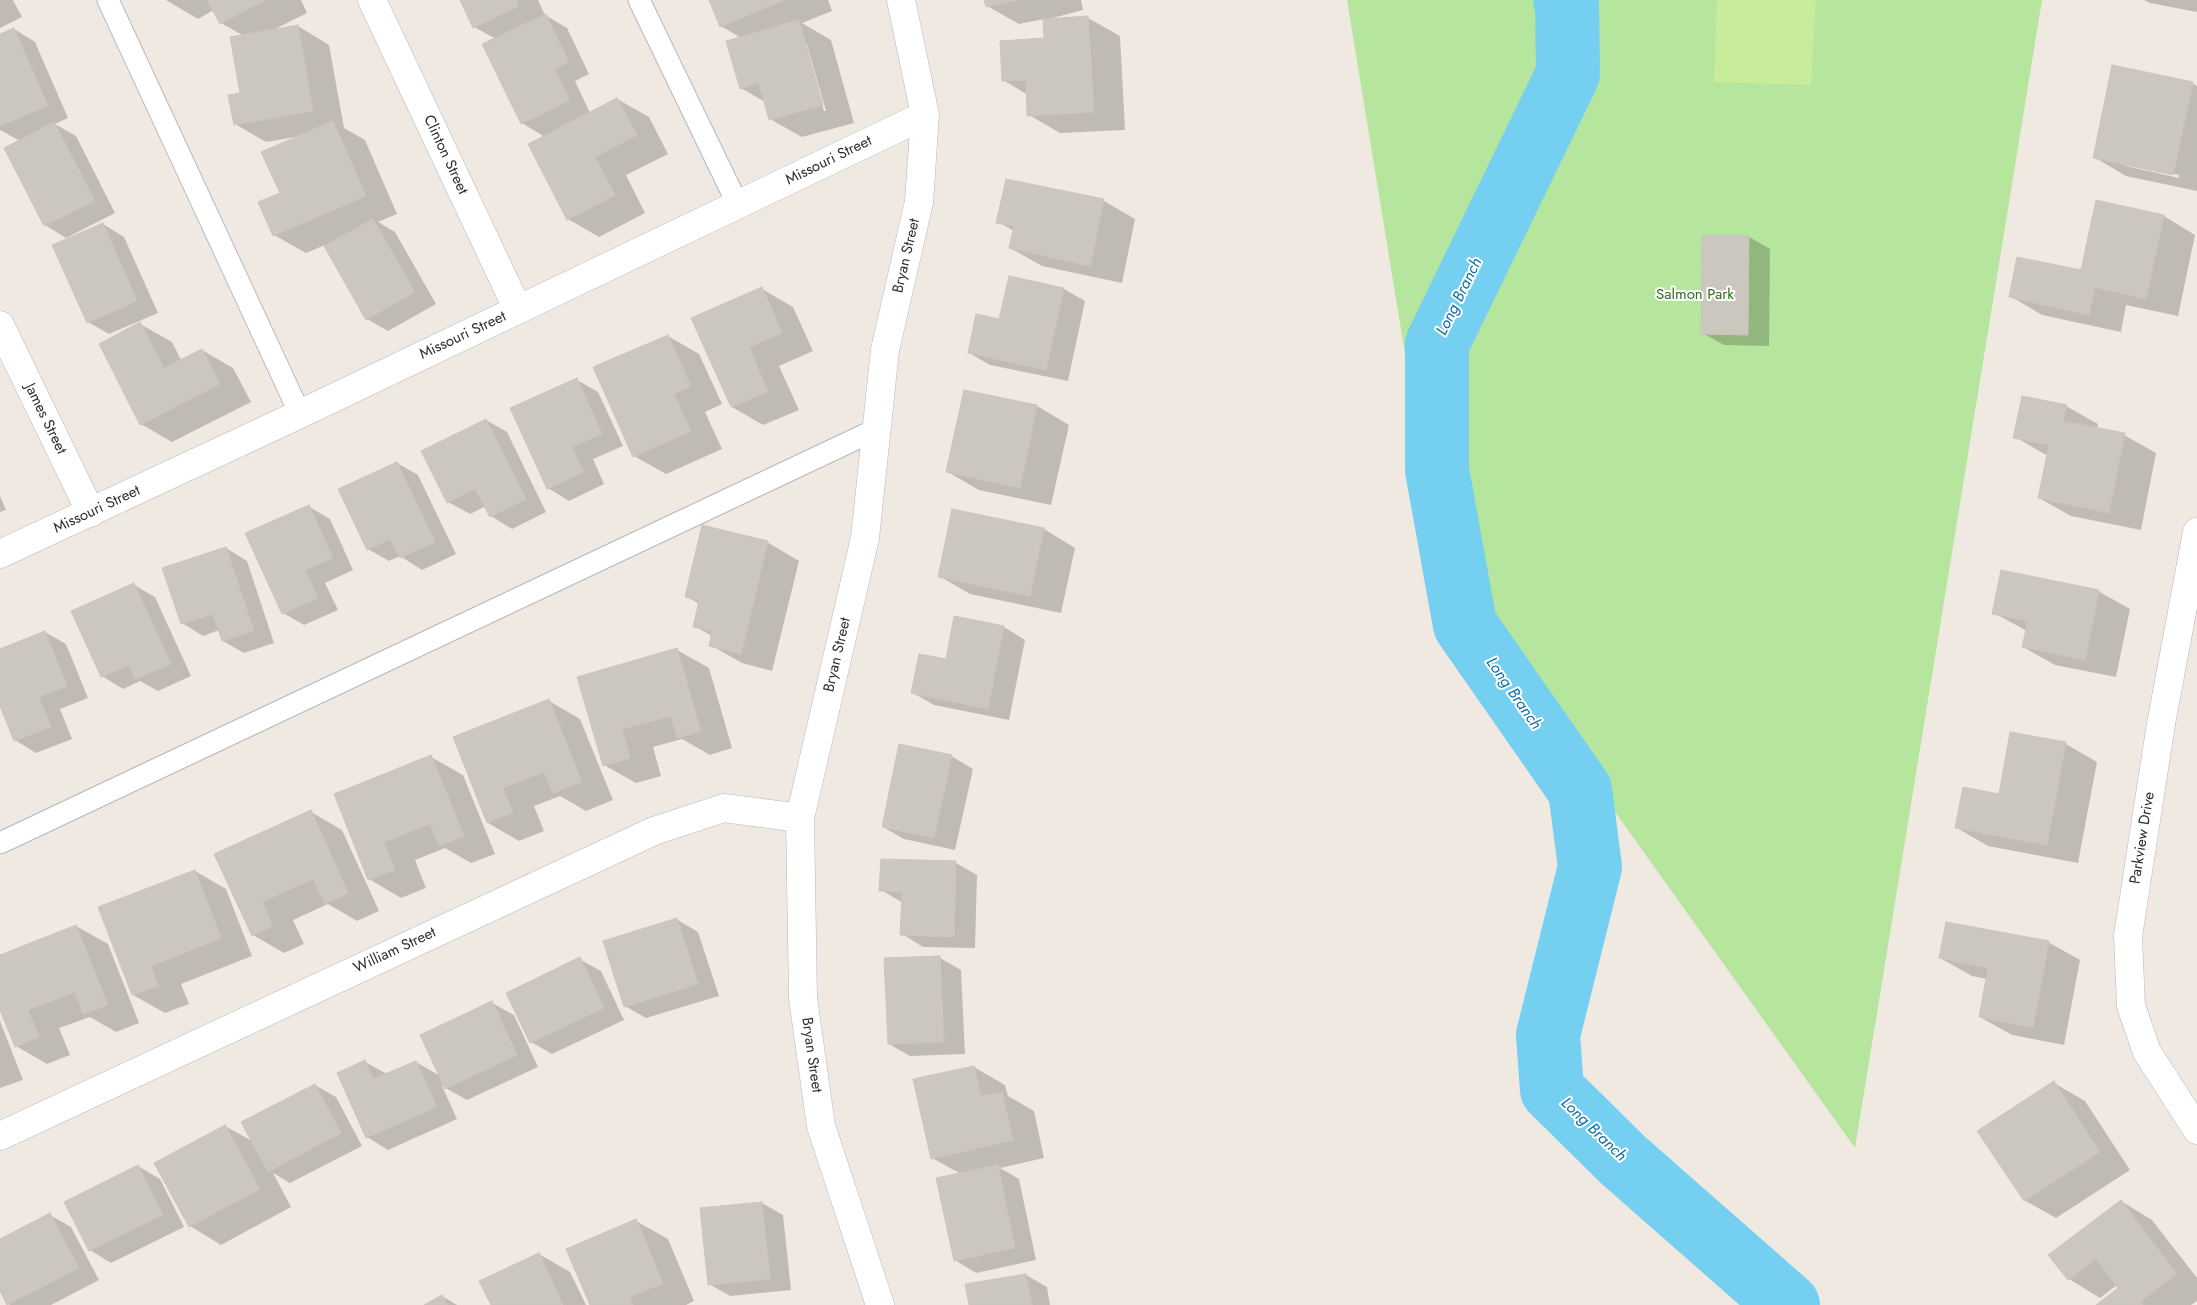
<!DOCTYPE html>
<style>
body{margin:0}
canvas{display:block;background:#efe9e1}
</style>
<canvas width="2197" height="1305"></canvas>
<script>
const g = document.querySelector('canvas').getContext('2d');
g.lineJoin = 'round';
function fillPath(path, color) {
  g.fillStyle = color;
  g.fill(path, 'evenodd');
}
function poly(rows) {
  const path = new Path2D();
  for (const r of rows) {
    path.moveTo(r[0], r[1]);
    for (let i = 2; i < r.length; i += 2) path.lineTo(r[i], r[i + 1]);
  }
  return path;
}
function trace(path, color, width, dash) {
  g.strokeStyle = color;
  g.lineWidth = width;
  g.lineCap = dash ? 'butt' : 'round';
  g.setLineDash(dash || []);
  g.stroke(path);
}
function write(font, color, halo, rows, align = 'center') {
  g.font = font + ' Jost,sans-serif';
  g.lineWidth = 4;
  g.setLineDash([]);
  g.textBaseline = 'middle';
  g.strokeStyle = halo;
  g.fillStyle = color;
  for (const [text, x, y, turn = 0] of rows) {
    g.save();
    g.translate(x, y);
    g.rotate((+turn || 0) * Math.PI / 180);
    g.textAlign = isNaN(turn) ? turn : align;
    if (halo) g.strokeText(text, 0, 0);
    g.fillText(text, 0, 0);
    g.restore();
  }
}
fillPath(poly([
 [1347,0,2042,0,1855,1148,1440,567]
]), '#b6e59e');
fillPath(poly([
 [1717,0,1816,0,1811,85,1714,82]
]), '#c9ec9a');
fillPath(poly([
 [0,0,13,0,22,17,0,28],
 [166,0,301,0,307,13,273,30,298,26,329,45,344,128,365,140,397,214,378,222,395,232,436,304,388,331,367,319,325,245,306,253,274,235,295,137,266,142,235,124,241,94,244,36,221,23,214,10,198,19],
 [461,0,538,0,545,15,567,28,589,74,575,81,590,113,617,99,649,117,668,154,626,175,645,213,599,237,568,219,545,137,522,123,496,39,474,27],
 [710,0,828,0,832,11,802,23,831,40,854,123,802,137,770,119,765,102,741,88,741,38,721,26],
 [805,45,807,45,826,111,824,111],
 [986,0,1081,0,1083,10,1045,20,1088,18,1120,36,1125,130,1060,133,1029,115,1028,95,1003,80,1045,40,1044,19,1019,24,987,6],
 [2144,0,2197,0,2197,12,2150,3],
 [14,29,35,42,68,118,55,124,76,136,115,213,66,238,45,225,20,141,0,130,0,35],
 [2192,83,2197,86,2197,191,2126,176,2094,157],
 [2126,164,2179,175,2179,178,2126,166],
 [1007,180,1104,201,1135,219,1122,283,1042,266,1010,248,1014,231,998,222],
 [2164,216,2195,235,2178,316,2126,305,2121,332,2042,315,2010,296,2082,272],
 [103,224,124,237,158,313,109,334,88,322],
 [1749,237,1770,249,1769,346,1724,345,1702,333],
 [762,289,793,307,813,351,779,366,799,410,763,425,732,407],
 [1064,289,1085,301,1068,381,990,365,969,353,1000,321],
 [140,324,172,342,181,360,202,350,233,368,251,402,172,442,141,424],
 [668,336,699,354,722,404,705,412,722,449,666,474,634,456],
 [577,380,598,392,623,446,593,459,604,484,569,501,548,488],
 [965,391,1037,406,1069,425,1051,505,979,490,948,472],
 [2066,406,2098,424,2097,429,2124,435,2156,453,2141,530,2071,516,2039,498,2048,456,2015,437],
 [486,420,507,432,546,512,512,529,491,516,486,506,470,514,448,502],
 [397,463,418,475,456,554,422,570,400,556,389,561,368,549],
 [0,496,6,510,0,512],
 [308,506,330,519,353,570,325,583,338,610,304,625,283,613],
 [1044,529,1075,548,1061,613,970,594,939,576],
 [767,542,799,561,772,671,742,663,710,645,712,636,694,626,699,604,686,596],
 [226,548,247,561,274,643,244,653,223,641,219,630,203,636,182,623],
 [134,585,155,597,191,676,158,691,140,681,123,689,102,676],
 [2098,591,2130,609,2116,677,2055,665,2023,647,2027,631,1994,613],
 [955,618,1004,627,1025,640,1009,720,934,705,913,693,947,661],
 [45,632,66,644,88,698,60,709,72,739,36,753,15,740,0,703,0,650],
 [677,650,709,668,732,748,710,755,682,739,653,747,661,776,636,783,604,765,579,678],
 [549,701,580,719,613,800,586,811,560,796,534,806,544,831,519,841,488,823,454,738],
 [2011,734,2066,744,2097,762,2078,863,1988,846,1957,828,2000,795],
 [951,756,973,769,955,850,904,839,883,827],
 [431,757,463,775,495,854,471,863,445,848,415,860,426,888,401,898,369,879,335,795],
 [311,812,342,830,379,911,357,921,328,904,293,920,304,944,284,953,253,935,216,854],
 [882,860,956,863,977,875,975,948,923,947,902,934,903,903,881,890],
 [195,871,226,889,252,956,181,984,189,1004,165,1013,133,995],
 [676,919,698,932,719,996,646,1018,625,1006],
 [76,926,108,944,139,1023,116,1032,90,1017,59,1028,70,1055,47,1064,16,1046,0,1007,0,956],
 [2048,942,2080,960,2064,1045,2012,1035,1980,1017,1987,979,1972,976,1940,958],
 [940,958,961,970,965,1054,910,1056,889,1044],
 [579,959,601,971,624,1020,552,1054,531,1042],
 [492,1003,514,1015,538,1067,467,1100,442,1086,457,1119,388,1150,367,1137,365,1062,387,1074,416,1062,440,1076],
 [0,1021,23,1080,0,1088],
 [974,1067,1005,1085,1008,1096,1034,1111,1044,1158,1000,1168,1019,1179,1036,1260,976,1273,955,1260,961,1174,932,1158],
 [2054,1083,2085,1101,2130,1170,2056,1218,2024,1200],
 [315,1085,336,1097,362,1146,290,1183,273,1173,291,1207,221,1245,190,1226,225,1126,254,1142],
 [138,1166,160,1179,184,1227,111,1263,90,1250],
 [2121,1201,2152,1220,2197,1278,2197,1301,2191,1305,2098,1305,2120,1288,2117,1285,2100,1298,2069,1279],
 [762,1203,783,1215,791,1290,730,1296,709,1284],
 [50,1215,71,1227,99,1280,51,1305,10,1305,0,1289,0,1240],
 [636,1221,668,1239,694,1301,686,1305,591,1305],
 [539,1254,570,1272,586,1305,492,1305],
 [1026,1275,1047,1287,1050,1305,970,1305],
 [442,1296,457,1305,427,1305]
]), '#0003');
trace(poly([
 [1565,0,1567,6,1568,74,1437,344,1437,470,1465,625,1580,790,1590,867,1548,1035,1552,1090,1623,1160,1788,1305]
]), '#75cff0', 64);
const building = poly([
 [207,0,265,0,220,24,207,0],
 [460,0,516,0,519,6,473,28,460,0],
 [709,0,784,0,720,27,709,0],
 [984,0,1017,0,986,7,984,0],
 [546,14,569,62,554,69,570,100,521,124,482,44,546,14],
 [1088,16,1094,112,1027,116,1026,80,1002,81,1000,41,1044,38,1043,19,1088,16],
 [799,20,823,105,769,120,759,83,740,89,726,41,799,20],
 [298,25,313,111,234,125,228,95,240,93,230,37,298,25],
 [14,28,48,106,0,126,0,34,14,28],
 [2112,65,2193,82,2173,175,2093,158,2112,65],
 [617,98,637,135,595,157,615,195,567,220,528,144,617,98],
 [333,121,366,196,273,236,258,202,280,193,261,152,333,121],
 [54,122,95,201,44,226,4,148,54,122],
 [1006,179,1104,199,1090,266,1009,248,1014,226,996,223,1006,179],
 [2096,200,2164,215,2146,299,2095,287,2089,315,2009,297,2017,257,2081,270,2096,200],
 [373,219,415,292,366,320,324,246,373,219],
 [103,223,137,301,87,323,52,245,103,223],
 [1702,235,1749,236,1748,335,1701,334,1702,235],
 [1009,276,1064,288,1046,370,968,353,976,314,999,319,1009,276],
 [762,287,782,333,749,347,768,392,731,407,691,318,762,287],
 [140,322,164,368,202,349,220,384,140,425,99,344,140,322],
 [668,335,691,386,674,394,691,431,633,457,593,367,668,335],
 [577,378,602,434,572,447,584,472,547,489,510,408,577,378],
 [964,390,1037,405,1020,488,946,472,964,390],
 [2022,396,2067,405,2063,421,2125,433,2109,513,2038,498,2049,445,2013,438,2022,396],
 [486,419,526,499,490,517,475,489,447,503,421,451,486,419],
 [397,462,435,542,400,558,390,539,367,550,338,489,397,462],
 [309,505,333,558,305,570,318,598,282,614,245,533,309,505],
 [952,509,1044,528,1030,596,938,577,952,509],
 [702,525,768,541,741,654,709,646,712,631,693,627,699,601,685,597,702,525],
 [226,547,254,631,222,641,213,614,181,624,162,568,226,547],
 [2001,570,2099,590,2085,660,2022,647,2028,621,1992,614,2001,570],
 [134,583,171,664,135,679,129,665,101,677,71,611,134,583],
 [954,616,1004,626,988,709,911,693,919,654,946,659,954,616],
 [45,631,67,686,39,697,51,727,14,741,0,706,0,649,45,631],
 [677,648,701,731,677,738,671,716,622,729,630,758,603,766,577,677,677,648],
 [549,699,582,782,553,793,544,772,503,788,513,813,487,823,453,737,549,699],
 [2010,732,2066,742,2047,845,1955,828,1963,787,1999,794,2010,732],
 [899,744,952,755,934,838,882,827,899,744],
 [431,755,464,836,439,846,430,824,384,842,395,870,368,880,334,794,431,755],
 [311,810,348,893,325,904,313,879,262,902,273,926,252,936,214,854,311,810],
 [881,859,956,861,954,937,900,935,902,892,879,891,881,859],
 [195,870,221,938,151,966,158,986,132,995,98,907,195,870],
 [677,918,698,984,624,1007,603,941,677,918],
 [1946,922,2049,941,2033,1028,1979,1017,1988,968,1939,958,1946,922],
 [76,925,108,1005,83,1014,75,992,28,1010,39,1037,15,1047,0,1010,0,955,76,925],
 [940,956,944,1042,888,1044,884,958,940,956],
 [580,957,604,1008,530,1043,506,993,580,957],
 [492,1001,517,1055,445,1089,420,1035,492,1001],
 [365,1060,373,1079,416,1061,437,1107,366,1138,337,1073,365,1060],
 [974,1066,981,1096,1002,1092,1013,1140,931,1159,913,1079,974,1066],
 [2054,1081,2100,1152,2024,1201,1977,1131,2054,1081],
 [315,1084,341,1133,268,1172,241,1122,315,1084],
 [225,1125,260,1189,189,1227,154,1163,225,1125],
 [138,1165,163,1215,89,1251,64,1202,138,1165],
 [998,1165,1015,1248,954,1261,936,1178,998,1165],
 [2121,1200,2177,1274,2141,1301,2143,1305,2096,1305,2118,1288,2096,1259,2068,1280,2048,1255,2121,1200],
 [762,1202,770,1279,708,1285,700,1208,762,1202],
 [50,1213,79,1268,7,1305,0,1291,0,1239,50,1213],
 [636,1219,663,1283,630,1297,633,1305,590,1305,566,1249,636,1219],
 [539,1253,563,1305,491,1305,479,1281,539,1253],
 [1026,1274,1032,1305,969,1305,965,1284,1026,1274],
 [442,1295,448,1305,424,1305,442,1295]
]);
fillPath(building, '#cbc7bf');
trace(building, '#cbc5ba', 1);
const lane = poly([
 [108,0,300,414],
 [639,0,738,205],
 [0,843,877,429]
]);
const street = poly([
 [372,0,518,310],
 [0,325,91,513],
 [2197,532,2161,724,2128,936,2131,1006,2147,1052,2197,1130],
 [0,554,300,414,925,115],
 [0,1136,654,831,724,808,800,818],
 [880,1305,821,1126,803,998,800,818,865,538,885,350,919,202,925,115,901,0]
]);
trace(lane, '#b4b7c1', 23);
trace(street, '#b4b7c1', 29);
trace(lane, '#fff', 21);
trace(street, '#fff', 28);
write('15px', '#2e2e2e', '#fff', [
 ["Clinton Street",445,155,65],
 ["Missouri Street",829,161,-26],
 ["Bryan Street",907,256,-77],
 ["Missouri Street",463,336,-25],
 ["James Street",45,419,64],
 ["Missouri Street",97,510,-25],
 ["Bryan Street",838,655,-77],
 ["Parkview Drive",2143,838,-81],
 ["William Street",395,951,-25],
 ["Bryan Street",811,1055,82]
]);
write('15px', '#2c6e1b', '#fff', [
 ["Salmon Park",1695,295]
]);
write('italic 16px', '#0d6fa3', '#fff', [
 ["Long Branch",1460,297,-64],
 ["Long Branch",1513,694,55],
 ["Long Branch",1593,1130,44]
]);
</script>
